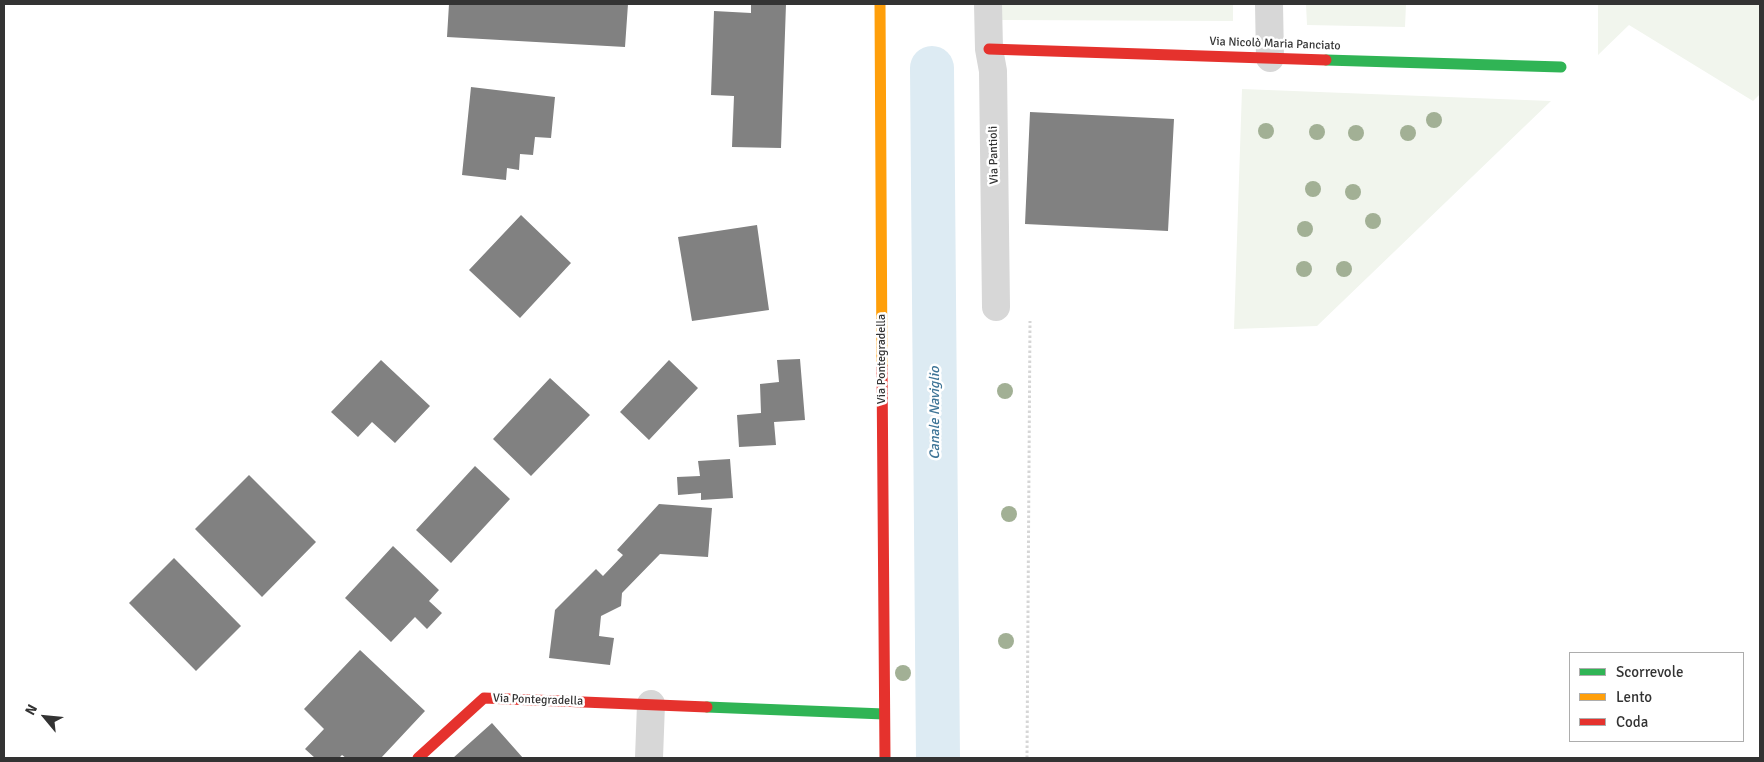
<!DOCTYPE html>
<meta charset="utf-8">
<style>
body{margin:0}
#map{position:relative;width:1764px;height:762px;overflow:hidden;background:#fff;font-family:Signika,sans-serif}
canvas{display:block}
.frame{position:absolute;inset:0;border:5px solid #333;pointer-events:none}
.legend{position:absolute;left:1569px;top:652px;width:175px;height:90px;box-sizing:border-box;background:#fff;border:1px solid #adadad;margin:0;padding:6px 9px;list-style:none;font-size:15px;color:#333}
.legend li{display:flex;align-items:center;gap:10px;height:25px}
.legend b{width:25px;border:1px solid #adadad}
.north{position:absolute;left:20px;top:692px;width:50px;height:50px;-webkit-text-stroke:4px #fff;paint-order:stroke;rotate:298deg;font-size:14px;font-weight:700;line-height:20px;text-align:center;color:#333}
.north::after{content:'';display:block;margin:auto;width:18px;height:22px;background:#333;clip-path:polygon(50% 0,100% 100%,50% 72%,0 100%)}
</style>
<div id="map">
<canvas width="1764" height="762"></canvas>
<div class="frame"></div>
<ul class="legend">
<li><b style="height:6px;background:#30b455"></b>Scorrevole</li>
<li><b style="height:6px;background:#ff9f0a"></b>Lento</li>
<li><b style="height:6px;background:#e5322d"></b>Coda</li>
</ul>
<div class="north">N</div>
</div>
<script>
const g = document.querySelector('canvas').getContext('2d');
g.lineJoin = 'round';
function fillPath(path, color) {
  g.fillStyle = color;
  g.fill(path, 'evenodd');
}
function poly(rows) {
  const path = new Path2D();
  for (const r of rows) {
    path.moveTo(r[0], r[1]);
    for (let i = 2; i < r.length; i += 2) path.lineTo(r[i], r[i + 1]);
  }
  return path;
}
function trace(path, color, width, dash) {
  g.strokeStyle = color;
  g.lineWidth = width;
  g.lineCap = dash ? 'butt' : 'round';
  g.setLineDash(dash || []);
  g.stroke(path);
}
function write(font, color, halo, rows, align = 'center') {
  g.font = font + ' Signika,sans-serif';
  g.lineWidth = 5;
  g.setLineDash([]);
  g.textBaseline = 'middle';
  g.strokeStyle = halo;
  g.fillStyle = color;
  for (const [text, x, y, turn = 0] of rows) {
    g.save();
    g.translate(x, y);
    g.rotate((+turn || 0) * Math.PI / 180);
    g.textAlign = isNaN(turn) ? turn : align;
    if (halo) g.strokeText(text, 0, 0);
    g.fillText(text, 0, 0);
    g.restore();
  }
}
fillPath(poly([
 [1002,4,1233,4,1233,21,1002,20],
 [1306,4,1406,4,1405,27,1307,25],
 [1598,4,1760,4,1760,94,1753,101,1629,25,1598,55],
 [1242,89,1551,101,1317,326,1234,329]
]), '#f1f5ed');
trace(poly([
 [932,68,938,758]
]), '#ddebf3', 44);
fillPath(poly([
 [449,4,628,4,625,47,447,37],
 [751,4,786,4,781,148,732,147,734,96,711,95,714,11,751,13],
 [471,87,555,97,551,138,535,137,533,155,520,154,519,170,507,168,506,180,462,175],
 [1030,112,1174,119,1168,231,1025,224],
 [521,215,571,263,520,318,469,270],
 [757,225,769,310,692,321,678,237],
 [800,359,805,420,774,422,776,445,739,447,737,415,761,413,760,384,779,382,777,360],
 [381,360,430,406,395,443,372,422,358,437,331,412],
 [669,360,698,388,649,440,620,412],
 [550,378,590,415,531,476,493,439],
 [730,459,733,498,701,500,701,493,678,495,677,477,700,476,698,461],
 [475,466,510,499,451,563,416,530],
 [249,475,316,542,262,597,195,529],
 [659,504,712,508,708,557,660,554,622,593,621,606,601,616,599,636,614,638,610,665,549,658,555,610,596,569,603,576,623,555,617,550],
 [393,546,439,590,429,601,442,613,427,629,415,617,391,642,345,598],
 [174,558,241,626,196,671,129,603],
 [360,650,425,711,381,758,346,758,342,755,339,758,315,758,305,749,324,729,304,709],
 [492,723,523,758,453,758]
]), '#818181');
trace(poly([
 [1027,758,1030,321]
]), '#d6d6d6', 3, [2.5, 2.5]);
trace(poly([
 [988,4,989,49,993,71,996,307],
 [1269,4,1270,58],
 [649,758,651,704]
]), '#d7d7d7', 28);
trace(poly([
 [1326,60,1561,67],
 [707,707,884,714]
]), '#30b455', 11);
trace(poly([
 [880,4,882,366]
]), '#ff9f0a', 11);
trace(poly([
 [989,49,1326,60],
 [882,366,885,758],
 [418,758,484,698,707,707]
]), '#e5322d', 11);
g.fillStyle = '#a2b095';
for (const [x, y] of [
 [1434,120],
 [1266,131],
 [1317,132],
 [1356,133],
 [1408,133],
 [1313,189],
 [1353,192],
 [1373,221],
 [1305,229],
 [1304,269],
 [1344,269],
 [1005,391],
 [1009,514],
 [1006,641],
 [903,673]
]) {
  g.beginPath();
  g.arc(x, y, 8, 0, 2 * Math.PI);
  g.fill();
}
write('12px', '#333', '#fff', [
 ["Via Nicolò Maria Panciato",1275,44,2],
 ["Via Pantioli",994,155,-91],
 ["Via Pontegradella",882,359,-90],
 ["Via Pontegradella",538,700,2]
]);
write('italic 14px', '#3f7597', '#fff', [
 ["Canale Naviglio",935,413,-90]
]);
</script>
